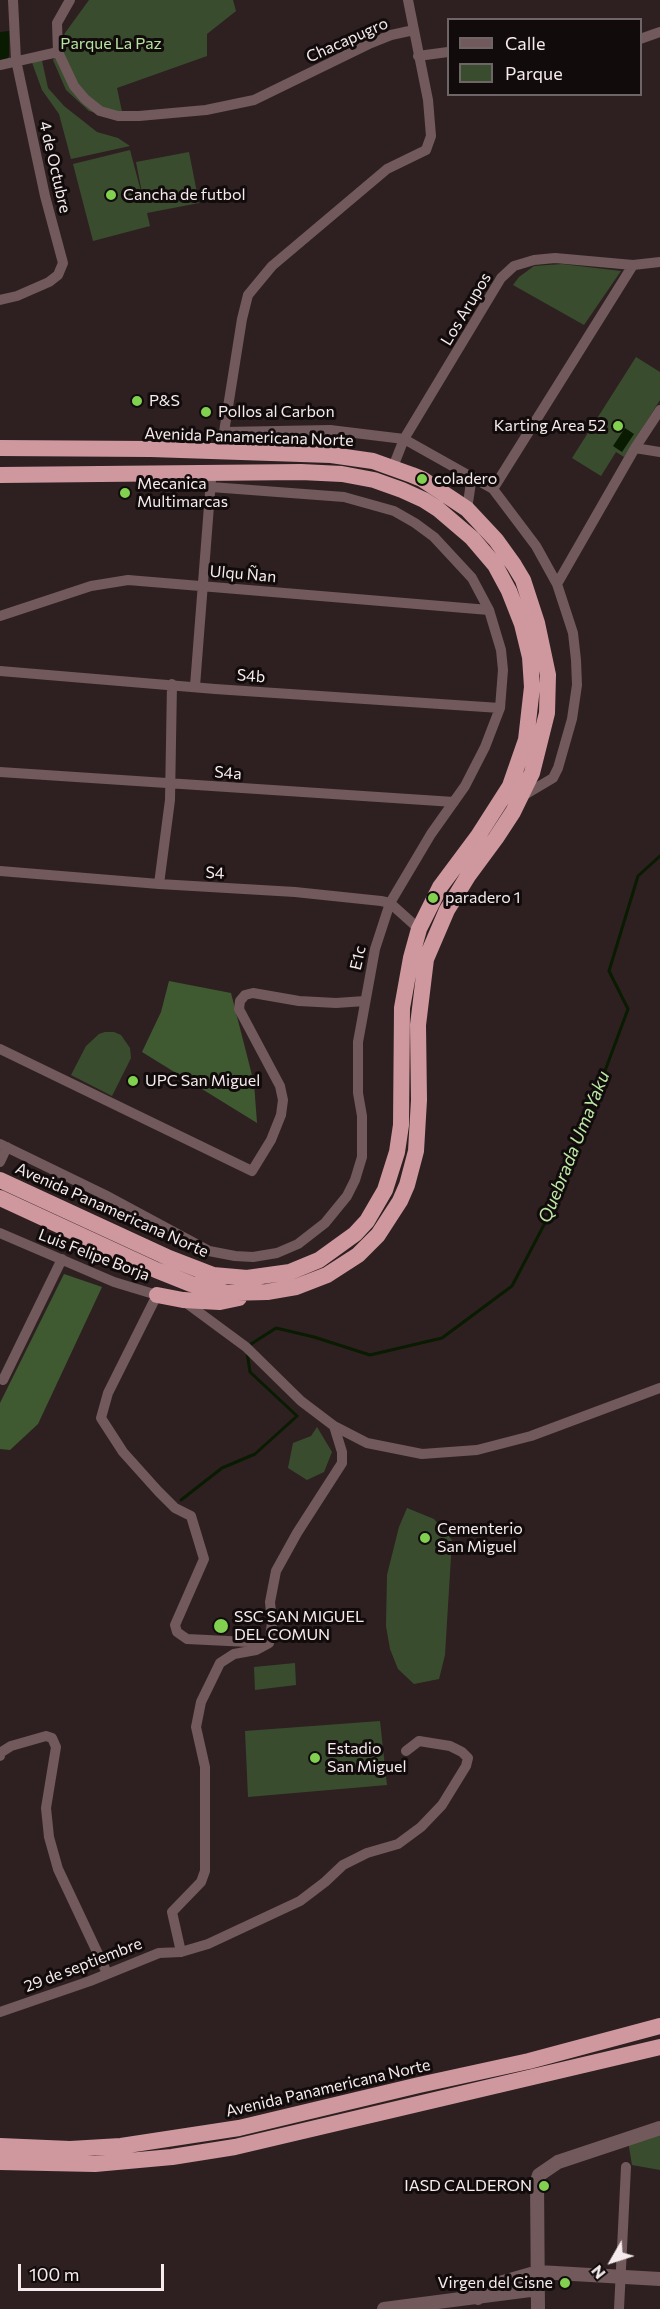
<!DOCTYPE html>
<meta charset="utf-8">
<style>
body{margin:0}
#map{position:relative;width:660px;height:2309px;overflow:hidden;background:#2e2021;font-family:Commissioner,sans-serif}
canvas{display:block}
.legend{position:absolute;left:447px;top:18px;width:195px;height:78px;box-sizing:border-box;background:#120b0c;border:2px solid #6d6566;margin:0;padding:8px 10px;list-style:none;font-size:18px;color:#f6eced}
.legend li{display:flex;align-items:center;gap:12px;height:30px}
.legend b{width:30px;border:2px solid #6d6566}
.north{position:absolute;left:582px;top:2231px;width:60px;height:60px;-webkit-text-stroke:4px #120b0c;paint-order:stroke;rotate:231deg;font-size:16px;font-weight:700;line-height:24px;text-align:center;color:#f6eced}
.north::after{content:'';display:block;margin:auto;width:21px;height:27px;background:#f6eced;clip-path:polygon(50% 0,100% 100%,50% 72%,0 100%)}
.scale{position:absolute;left:18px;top:2264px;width:146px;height:27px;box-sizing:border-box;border:3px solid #f6eced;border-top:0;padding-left:8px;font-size:18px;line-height:21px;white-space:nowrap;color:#f6eced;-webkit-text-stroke:4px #120b0c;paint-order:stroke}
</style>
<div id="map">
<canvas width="660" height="2309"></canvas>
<ul class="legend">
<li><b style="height:8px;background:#71595c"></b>Calle</li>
<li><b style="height:16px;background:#394d2e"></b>Parque</li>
</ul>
<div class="north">N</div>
<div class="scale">100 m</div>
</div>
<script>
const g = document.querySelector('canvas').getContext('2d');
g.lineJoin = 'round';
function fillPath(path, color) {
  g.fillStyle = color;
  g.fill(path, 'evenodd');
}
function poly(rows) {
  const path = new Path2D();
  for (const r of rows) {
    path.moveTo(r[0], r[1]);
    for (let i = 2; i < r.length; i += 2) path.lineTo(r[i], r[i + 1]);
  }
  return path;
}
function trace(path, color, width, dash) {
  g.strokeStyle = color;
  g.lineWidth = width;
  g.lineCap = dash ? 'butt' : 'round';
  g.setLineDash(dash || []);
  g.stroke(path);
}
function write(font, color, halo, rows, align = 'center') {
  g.font = font + ' Commissioner,sans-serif';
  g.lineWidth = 6;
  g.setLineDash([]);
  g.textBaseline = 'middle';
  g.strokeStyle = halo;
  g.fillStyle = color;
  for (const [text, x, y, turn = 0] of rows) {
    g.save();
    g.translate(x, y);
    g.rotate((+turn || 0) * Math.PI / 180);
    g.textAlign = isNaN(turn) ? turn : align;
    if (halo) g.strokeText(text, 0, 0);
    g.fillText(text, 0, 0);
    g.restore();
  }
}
fillPath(poly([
 [89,0,233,0,236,11,207,34,207,56,117,88,124,121,89,111,66,90,53,60,65,33],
 [41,56,48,88,64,106,97,132,118,138,130,146,71,159,59,114,42,90,30,57],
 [130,150,144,203,136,162,189,152,199,203,147,213,150,226,93,241,73,164],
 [562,264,621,271,584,325,513,285,519,277,534,266],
 [636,357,660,372,660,400,624,457,616,452,601,476,572,458],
 [105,1032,114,1032,121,1035,130,1048,131,1058,112,1096,71,1075,86,1046,99,1034],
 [317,1427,332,1452,324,1472,307,1480,288,1468,293,1443,311,1436],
 [407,1508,434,1519,452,1540,445,1655,439,1679,414,1684,398,1669,390,1649,386,1626,387,1575,399,1527],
 [295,1663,296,1685,255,1690,254,1667],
 [380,1721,387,1785,248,1797,245,1731],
 [660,2130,660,2170,632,2165,628,2141]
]), '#394d2e');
fillPath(poly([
 [169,981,231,993,254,1083,257,1123,142,1052,161,1012],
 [64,1274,102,1287,38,1424,10,1450,0,1449,0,1403]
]), '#3f5a31');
fillPath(poly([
 [9,31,9,56,5,62,0,63,0,32],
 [625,428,634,434,622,452,613,446]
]), '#091b00');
trace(poly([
 [248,1346,276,1328,314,1337,370,1355,442,1338,512,1286,557,1200,628,1009,609,971,638,876,660,856],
 [181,1500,222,1468,255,1454,297,1416,250,1372,247,1352]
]), '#091b00', 3);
trace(poly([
 [640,39,660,32],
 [58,52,57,23,70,0],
 [418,56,448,52],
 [0,65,58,52,74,86,85,99,100,111,118,116,139,116,206,110,254,100,371,43,391,35,414,30],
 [0,300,17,296,49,282,58,275,63,263,45,196,16,60,13,0],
 [224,432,330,430,404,439,493,489,536,546,557,584,573,633,576,660,577,685,572,719,558,768,553,778,521,797],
 [635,448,660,452],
 [223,452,224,432,242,319,248,295,272,266,387,169,426,150,431,136,428,100,408,0],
 [393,467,404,439,501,278,514,266,534,260,555,258,633,265,660,262],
 [493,489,633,265],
 [467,509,472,476],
 [557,584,635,448,660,410],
 [0,616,91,586,128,580,489,610],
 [0,671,215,689,500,708],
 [195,686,211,480],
 [0,772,454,802],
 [0,871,159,884,295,892,381,901,390,903,419,929],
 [159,884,170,800,172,684],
 [0,1049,252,1171,271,1140,281,1115,283,1100,280,1086,239,1009,240,1001,245,995,253,993,299,1001,336,1003,365,1001],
 [0,1144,105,1195,209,1251,235,1256,253,1257,277,1253,298,1244,325,1223,347,1196,355,1180,362,1157,362,1116,358,1093,358,1042,375,949,390,903,431,834,465,786,485,747,500,708,503,670,501,650,489,610,472,578,434,537,415,523,394,511,344,497,211,487],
 [0,1162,7,1147],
 [0,1233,114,1282,157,1295,108,1393,101,1418,123,1452,158,1491,175,1508,191,1516,204,1559,175,1625,177,1632,187,1639,269,1643],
 [185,1302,246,1347,301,1401,334,1426,367,1443,422,1454,477,1450,531,1436,660,1388],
 [3,1380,62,1259],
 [0,1756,0,1753,11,1746,46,1736,52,1738,56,1747,46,1808,49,1837,58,1869,107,1973],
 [181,1952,172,1912,201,1882,205,1871,205,1767,196,1727,201,1702,220,1663,234,1654,256,1650,269,1643,272,1623,270,1602,276,1571,297,1533,342,1463,342,1452,334,1426],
 [0,2012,90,1981,159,1953,181,1952,208,1944,300,1901,325,1882,343,1865,367,1853,398,1844,421,1827,442,1805,466,1766,468,1758,462,1752,450,1746,419,1741,406,1751],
 [619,2309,626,2167]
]), '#71595c', 10);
trace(poly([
 [478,2298,496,2284,538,2272,660,2279],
 [384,2309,538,2289],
 [538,2309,537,2181,539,2175,558,2162,660,2128]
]), '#71595c', 14);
trace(poly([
 [0,448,151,449,331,455,373,461,412,475,422,479,467,509,496,540,514,565,523,580,537,623,548,675,547,713,532,773,513,812,496,838,468,876,447,910,426,959,418,1025,419,1100,416,1151,407,1185,400,1201,378,1235,358,1255,327,1275,296,1287,267,1292,227,1293,191,1284,156,1270,0,1198],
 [0,475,301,472,342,474,374,480,402,490,424,500,438,509,472,538,495,565,509,591,522,624,530,657,532,687,526,740,510,786,478,836,440,887,419,929,411,958,402,1008,401,1125,397,1152,385,1190,367,1221,355,1234,319,1260,290,1272,247,1278,213,1275,169,1258,0,1180],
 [157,1295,183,1300,220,1302,239,1298],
 [0,2146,70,2149,121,2146,239,2128,419,2085,529,2061,660,2026],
 [0,2162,95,2164,172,2157,235,2147,660,2047]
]), '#ce989e', 16);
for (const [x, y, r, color] of [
 [111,195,6,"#81d050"],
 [137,401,6,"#81d050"],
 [206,412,6,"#81d050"],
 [618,426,6,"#81d050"],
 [422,479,6,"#81d050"],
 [125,493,6,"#81d050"],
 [433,898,6,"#81d050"],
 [133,1081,6,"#81d050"],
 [425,1538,6,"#81d050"],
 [221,1626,8,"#81d050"],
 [315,1758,6,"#81d050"],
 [544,2186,6,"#81d050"],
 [565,2283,6,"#81d050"]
]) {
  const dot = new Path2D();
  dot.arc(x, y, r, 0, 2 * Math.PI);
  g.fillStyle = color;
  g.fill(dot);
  trace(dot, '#120b0c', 2);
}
write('16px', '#f6eced', '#120b0c', [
 ["Chacapugro",347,40,-24],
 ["4 de Octubre",55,167,77],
 ["Los Arupos",466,309,-59],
 ["Avenida Panamericana Norte",249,437,2],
 ["Ulqu Ñan",243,574,5],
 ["S4b",251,676,4],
 ["S4a",228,773,4],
 ["S4",215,873,3],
 ["E1c",358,958,-77],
 ["Avenida Panamericana Norte",112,1210,24],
 ["Luis Felipe Borja",94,1255,21],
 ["29 de septiembre",83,1965,-21],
 ["Avenida Panamericana Norte",328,2088,-13]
]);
write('16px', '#b6e39f', '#120b0c', [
 ["Parque La Paz",111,44]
]);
write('16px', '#f6eced', '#120b0c', [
 ["Cancha de futbol",123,195],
 ["P&S",149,401],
 ["Pollos al Carbon",218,412],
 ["Karting Area 52",606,426,"right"],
 ["coladero",434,479],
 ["Mecanica",137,484],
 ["Multimarcas",137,502],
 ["paradero 1",445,898],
 ["UPC San Miguel",145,1081],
 ["Cementerio",437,1529],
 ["San Miguel",437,1547],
 ["SSC SAN MIGUEL",234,1617],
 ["DEL COMUN",234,1635],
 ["Estadio",327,1749],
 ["San Miguel",327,1767],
 ["IASD CALDERON",532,2186,"right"],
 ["Virgen del Cisne",553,2283,"right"]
], 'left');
write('italic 18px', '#bce9a6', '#120b0c', [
 ["Quebrada UmaYaku",574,1147,-68]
]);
</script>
